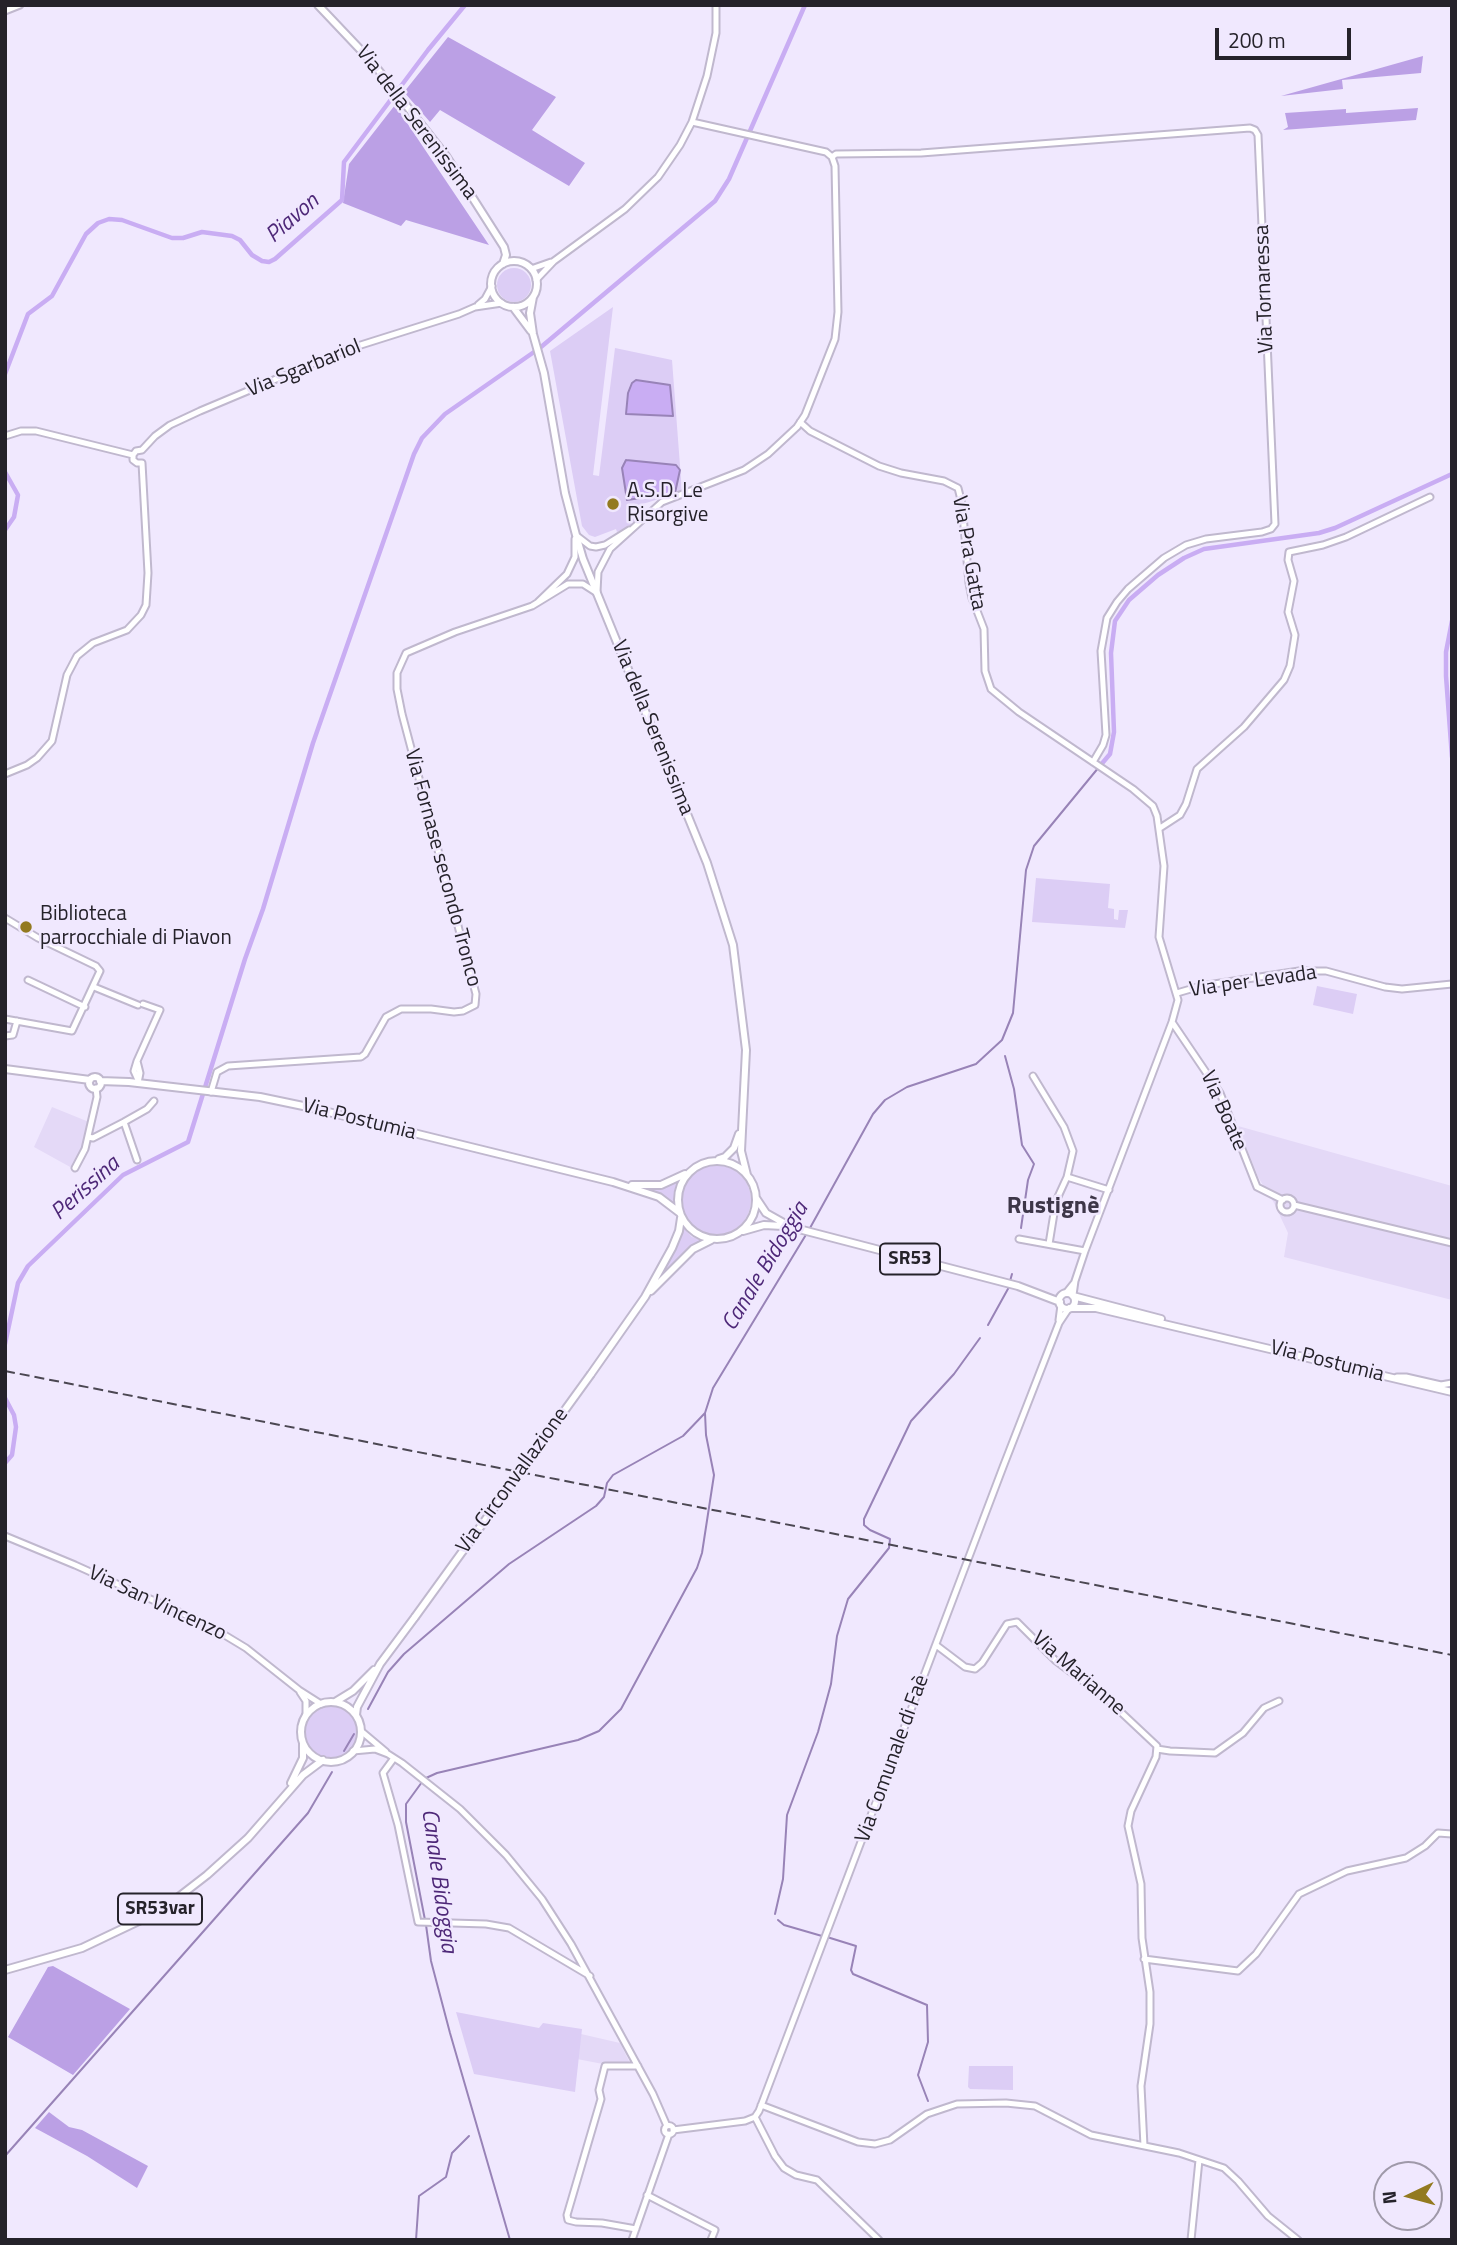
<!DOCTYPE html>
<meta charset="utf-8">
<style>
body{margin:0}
#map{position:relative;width:1457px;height:2245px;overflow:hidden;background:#f0e8fe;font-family:"Titillium Web",sans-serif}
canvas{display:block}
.frame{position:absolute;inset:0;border:7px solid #25222a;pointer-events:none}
.north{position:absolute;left:1373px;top:2161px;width:70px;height:70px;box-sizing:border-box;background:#f0e8fe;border:2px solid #9f99a9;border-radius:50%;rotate:265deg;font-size:19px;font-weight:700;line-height:28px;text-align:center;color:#25222a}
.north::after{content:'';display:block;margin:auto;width:24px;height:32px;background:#937a20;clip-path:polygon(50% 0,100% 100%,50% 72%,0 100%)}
.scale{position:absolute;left:1215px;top:28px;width:136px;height:32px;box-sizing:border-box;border:4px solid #25222a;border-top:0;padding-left:9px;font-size:21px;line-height:24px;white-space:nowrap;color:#25222a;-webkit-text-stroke:5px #f0e8fe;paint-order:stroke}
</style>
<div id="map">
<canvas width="1457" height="2245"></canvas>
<div class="frame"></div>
<div class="north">N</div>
<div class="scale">200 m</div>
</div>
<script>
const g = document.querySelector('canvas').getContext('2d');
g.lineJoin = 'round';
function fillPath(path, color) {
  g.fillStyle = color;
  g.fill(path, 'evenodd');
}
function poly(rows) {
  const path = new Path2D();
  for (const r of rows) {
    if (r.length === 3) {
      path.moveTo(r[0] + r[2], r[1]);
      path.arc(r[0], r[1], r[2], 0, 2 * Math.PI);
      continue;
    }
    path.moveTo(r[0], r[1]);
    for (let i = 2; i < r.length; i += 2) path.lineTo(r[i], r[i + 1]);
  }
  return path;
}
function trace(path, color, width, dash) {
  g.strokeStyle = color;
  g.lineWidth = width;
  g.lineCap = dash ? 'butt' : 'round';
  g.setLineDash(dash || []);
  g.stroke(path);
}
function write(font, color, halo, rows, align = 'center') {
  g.font = font + ' "Titillium Web",sans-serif';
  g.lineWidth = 5;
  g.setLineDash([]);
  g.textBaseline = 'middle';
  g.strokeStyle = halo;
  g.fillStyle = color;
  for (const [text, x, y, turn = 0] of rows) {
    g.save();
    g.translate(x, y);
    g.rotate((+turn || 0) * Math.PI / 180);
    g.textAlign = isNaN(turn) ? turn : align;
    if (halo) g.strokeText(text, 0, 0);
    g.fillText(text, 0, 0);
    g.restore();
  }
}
fillPath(poly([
 [52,1107,89,1122,83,1148,72,1168,34,1147],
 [1238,1126,1452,1186,1452,1300,1284,1257,1288,1233,1274,1203,1258,1177],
 [581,2034,620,2043,631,2065,608,2065,577,2059]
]), '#e4d9f7');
fillPath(poly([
 [514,285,17],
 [613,307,593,475,599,476,615,348,672,360,682,492,626,509,627,515,655,506,628,527,617,532,616,529,595,537,589,535,582,526,550,351],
 [1036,878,1110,884,1108,908,1114,909,1114,919,1118,920,1119,910,1128,910,1125,928,1032,922],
 [1317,986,1357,994,1353,1014,1313,1005],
 [716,1200,35],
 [678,1181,674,1193,674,1206,634,1188,659,1188],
 [682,1226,692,1237,701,1240,692,1246,654,1285],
 [331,1732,27],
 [456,2012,539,2028,543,2023,582,2029,575,2092,474,2074],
 [969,2066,1013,2066,1013,2090,970,2089,968,2087]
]), '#dccdf5');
fillPath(poly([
 [448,37,556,97,532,130,585,163,569,186,440,110,430,122,404,92],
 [1423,56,1421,73,1342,80,1343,89,1281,96],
 [395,105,489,245,406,220,401,226,343,203,349,164],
 [1418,108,1416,120,1283,130,1288,127,1285,113,1346,109,1346,113],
 [53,1966,130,2009,73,2075,8,2037,48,1967],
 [49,2112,69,2127,82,2130,148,2166,137,2188,87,2156,35,2128]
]), '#bba0e5');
const water = poly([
 [636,380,670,385,673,416,626,414,628,393,632,383,636,380],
 [626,460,676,465,680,470,675,493,627,500,622,468,626,460]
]);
fillPath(water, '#c9adf3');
trace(water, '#9883b7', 2);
trace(poly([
 [1005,1056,1014,1089,1022,1145,1034,1164,1028,1180,1021,1228],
 [810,1228,873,1114,885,1100,907,1087,976,1064,1002,1040,1013,1013,1026,870,1034,846,1099,767],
 [1010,1281,1012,1274],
 [988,1325,1009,1287],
 [368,1709,388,1672,404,1654,509,1564,596,1506,604,1497,607,1483,613,1475,683,1436,705,1413],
 [344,1751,354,1734],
 [426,1778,437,1773,578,1740,599,1731,621,1709,697,1568,702,1553,714,1475,706,1435,705,1413,713,1388,807,1233],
 [422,1782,406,1804,406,1822,425,1920],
 [775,1914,783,1879,787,1815,818,1732,831,1684,837,1636,848,1599,889,1548,890,1539,870,1530,864,1525,864,1519,911,1421,954,1374,980,1338],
 [778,1920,784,1925,822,1936],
 [426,1925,431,1961,450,2033,510,2240],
 [827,1937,856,1946,851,1970,853,1974,927,2005,928,2042,918,2075,928,2101],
 [5,2156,308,1813,332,1772],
 [416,2240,419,2196,446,2177,452,2153,469,2136]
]), '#9883b7', 2);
trace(poly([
 [541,347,715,201,729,179,805,5],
 [5,374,28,314,52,296,86,234,98,223,109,219,122,220,172,238,183,238,202,232,232,236,240,240,252,255,262,261,269,262,275,259,342,200,344,162,428,50,465,5],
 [5,472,18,495,14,517,5,530],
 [1452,621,1446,652,1446,676,1452,757],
 [1099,767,1110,754,1114,732,1111,653,1115,621,1129,600,1158,575,1184,558,1204,549,1319,533,1335,528,1452,474],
 [5,1344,18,1283,28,1266,123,1175,188,1142,245,959,263,909,313,743,414,454,422,438,445,414,534,352],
 [5,1398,14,1415,16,1427,12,1455,5,1463]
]), '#c9adf3', 4.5);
const minor = poly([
 [5,11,20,5],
 [832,157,836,154,921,153,1250,128,1255,130,1258,135,1275,524,1271,529,1262,532,1206,539,1186,545,1164,558,1128,589,1117,602,1107,618,1101,651,1106,735,1103,745,1093,762],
 [531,269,551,262],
 [536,280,554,261,625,209,658,177,680,145,692,122,707,76,716,33,716,5],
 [478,305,485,299,492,286],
 [800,422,810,431,879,466,901,473,944,481,958,488,962,504,969,583,972,598,984,629,985,671,991,689,1019,712,1133,789,1153,806,1157,816,1164,866,1159,937,1178,1000,1172,1022,1085,1251,1075,1281,1073,1295],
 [5,436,21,431,36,431,133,455],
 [142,463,137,463,133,460,133,455,136,451,142,450,155,436,170,425,200,411,345,350,459,314,475,307,502,303],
 [577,536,590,546,596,547,605,545,629,530],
 [597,592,598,572,610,549,662,502,744,470,768,454,797,427,805,415,835,339,838,312,835,166,832,157,826,152,692,122],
 [538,602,567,574,575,557,575,539],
 [5,774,27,765,37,758,52,741,67,675,77,656,93,643,127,630,141,615,146,605,148,573,142,463],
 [1160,828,1180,815,1186,804,1197,769,1244,727,1284,680,1290,666,1295,635,1288,612,1294,581,1288,560,1289,552,1323,545,1346,537,1430,497],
 [5,918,38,938,96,966,100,971,72,1031,5,1019],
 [28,980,85,1007],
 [94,987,138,1005],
 [1177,993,1201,986,1299,971,1326,971,1385,987,1402,989,1452,984],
 [1172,1022,1220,1093,1257,1187,1283,1200],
 [5,1036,13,1035,17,1021],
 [137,1061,160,1010,143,1004],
 [1033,1076,1064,1127,1073,1151,1067,1177,1056,1201,1049,1244],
 [138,1083,140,1073,137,1061,134,1071,138,1080],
 [211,1092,217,1072,228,1066,361,1057,365,1054,386,1017,401,1009,431,1009,454,1012,463,1011,475,1005,476,994,402,714,397,689,397,673,406,653,455,632,532,606,568,584,583,584,597,593],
 [124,1122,137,1160],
 [88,1137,93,1138,124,1122,147,1109,154,1101],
 [75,1168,85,1149,97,1097,96,1088],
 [1067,1177,1109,1190],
 [1287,1205,7],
 [1294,1205,1452,1243],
 [1019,1239,1085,1251],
 [1066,1293,1074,1283],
 [1059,1320,1061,1305],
 [1397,1377,1406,1377,1441,1385,1452,1383],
 [5,1536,75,1565,208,1625,246,1648,299,1690,321,1704],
 [936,1645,965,1667,975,1669,982,1663,1007,1624,1017,1622,1056,1661,1108,1700,1157,1746,1156,1757,1131,1811,1128,1826,1141,1884,1142,1938,1150,1992,1150,2024,1141,2086,1144,2146],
 [300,1692,306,1701,306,1715],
 [361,1731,386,1752],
 [1157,1749,1170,1751,1215,1753,1243,1733,1264,1708,1279,1701],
 [353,1751,375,1749,388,1754,402,1763,460,1809,506,1855,542,1899,571,1944,653,2094,667,2126],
 [394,1758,383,1773,398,1825,418,1922,486,1924,509,1928,590,1976],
 [1144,1959,1238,1971,1256,1954,1299,1894,1347,1871,1406,1858,1425,1846,1438,1833,1452,1834],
 [761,2105,858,2142,875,2144,890,2140,927,2114,957,2104,1006,2103,1035,2106,1091,2135,1179,2153,1224,2168,1238,2181,1268,2216,1298,2240],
 [755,2117,775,2156,784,2168,796,2175,817,2180,879,2240],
 [669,2130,4.5],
 [673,2130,745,2121,755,2117,759,2111,1003,1467,1059,1323,1069,1308],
 [647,2195,715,2230,711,2240],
 [636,2229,602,2223,576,2222,568,2220,567,2215,601,2099,599,2090,605,2066,638,2066],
 [632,2240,669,2134],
 [1191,2240,1199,2160]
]);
const major = poly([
 [318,5,372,62,446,156,504,247,506,255,503,264],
 [514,284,23],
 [533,297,530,313,533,334,544,373,565,493,576,535,583,559,707,863,733,945,746,1050,741,1151,747,1175],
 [513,307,531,331],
 [5,1069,90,1080],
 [95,1083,6],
 [100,1081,129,1082,260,1097,308,1107,613,1182,659,1197,680,1213],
 [719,1159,725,1157,734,1148,739,1134],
 [717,1200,39],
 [632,1185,661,1185,685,1174],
 [756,1198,766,1213,791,1227,1018,1286,1060,1302],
 [743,1231,764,1225,783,1226],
 [651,1291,693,1249,711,1240],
 [1067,1301,8],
 [1073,1296,1161,1319],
 [1070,1308,1096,1308,1452,1392],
 [591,1374,645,1297,672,1248,679,1231,681,1218],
 [335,1702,353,1691,374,1670],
 [331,1732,30],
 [356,1715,357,1707,380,1664,415,1617],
 [291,1783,303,1758,303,1744],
 [5,1970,82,1948,143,1919,176,1899,207,1875,248,1838,303,1775,323,1760]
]);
trace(minor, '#c0b8ce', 9);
trace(major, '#c0b8ce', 10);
trace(minor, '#fff', 5);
trace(major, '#fff', 6);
trace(poly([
 [5,1371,1452,1655]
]), '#4b4752', 2, [10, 5]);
const majorBridge = poly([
 [415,1617,591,1374]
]);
trace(majorBridge, '#c0b8ce', 10, []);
trace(majorBridge, '#fff', 6);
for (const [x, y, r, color] of [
 [613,504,7,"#937a20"],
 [26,927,7,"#937a20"]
]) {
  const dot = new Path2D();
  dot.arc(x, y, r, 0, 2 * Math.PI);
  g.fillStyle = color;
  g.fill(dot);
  trace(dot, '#f0e8fe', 2.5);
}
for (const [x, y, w] of [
 [910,1259,60],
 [160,1909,84]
]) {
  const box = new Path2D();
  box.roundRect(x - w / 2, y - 15.5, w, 31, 5);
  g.fillStyle = '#f0e8fe';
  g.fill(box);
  trace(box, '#25222a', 2);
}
write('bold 19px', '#25222a', null, [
 ["SR53",910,1259],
 ["SR53var",160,1909]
]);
write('21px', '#25222a', '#f0e8fe', [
 ["Via della Serenissima",416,123,53],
 ["Via Tornaressa",1265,289,-92],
 ["Via Sgarbariol",304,369,-22],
 ["Via Pra Gatta",968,553,80],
 ["Via della Serenissima",652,728,68],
 ["Via Fornase secondo Tronco",442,868,75],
 ["Via per Levada",1253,982,-8],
 ["Via Boate",1223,1111,66],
 ["Via Postumia",359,1120,14],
 ["Via Postumia",1327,1362,14],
 ["Via Circonvallazione",513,1481,-54],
 ["Via San Vincenzo",157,1604,25],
 ["Via Marianne",1078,1674,41],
 ["Via Comunale di Faè",893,1759,-70]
]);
write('21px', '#25222a', '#f0e8fe', [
 ["A.S.D. Le",627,492],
 ["Risorgive",627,516],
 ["Biblioteca",40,915],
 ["parrocchiale di Piavon",40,939]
], 'left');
write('italic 23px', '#4e2878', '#f0e8fe', [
 ["Piavon",293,219,-41],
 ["Perissina",86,1189,-42],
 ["Canale Bidoggia",766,1267,-59],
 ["Canale Bidoggia",438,1881,82]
]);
write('bold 24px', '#3d3648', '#f0e8fe', [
 ["Rustignè",1053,1207]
]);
</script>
